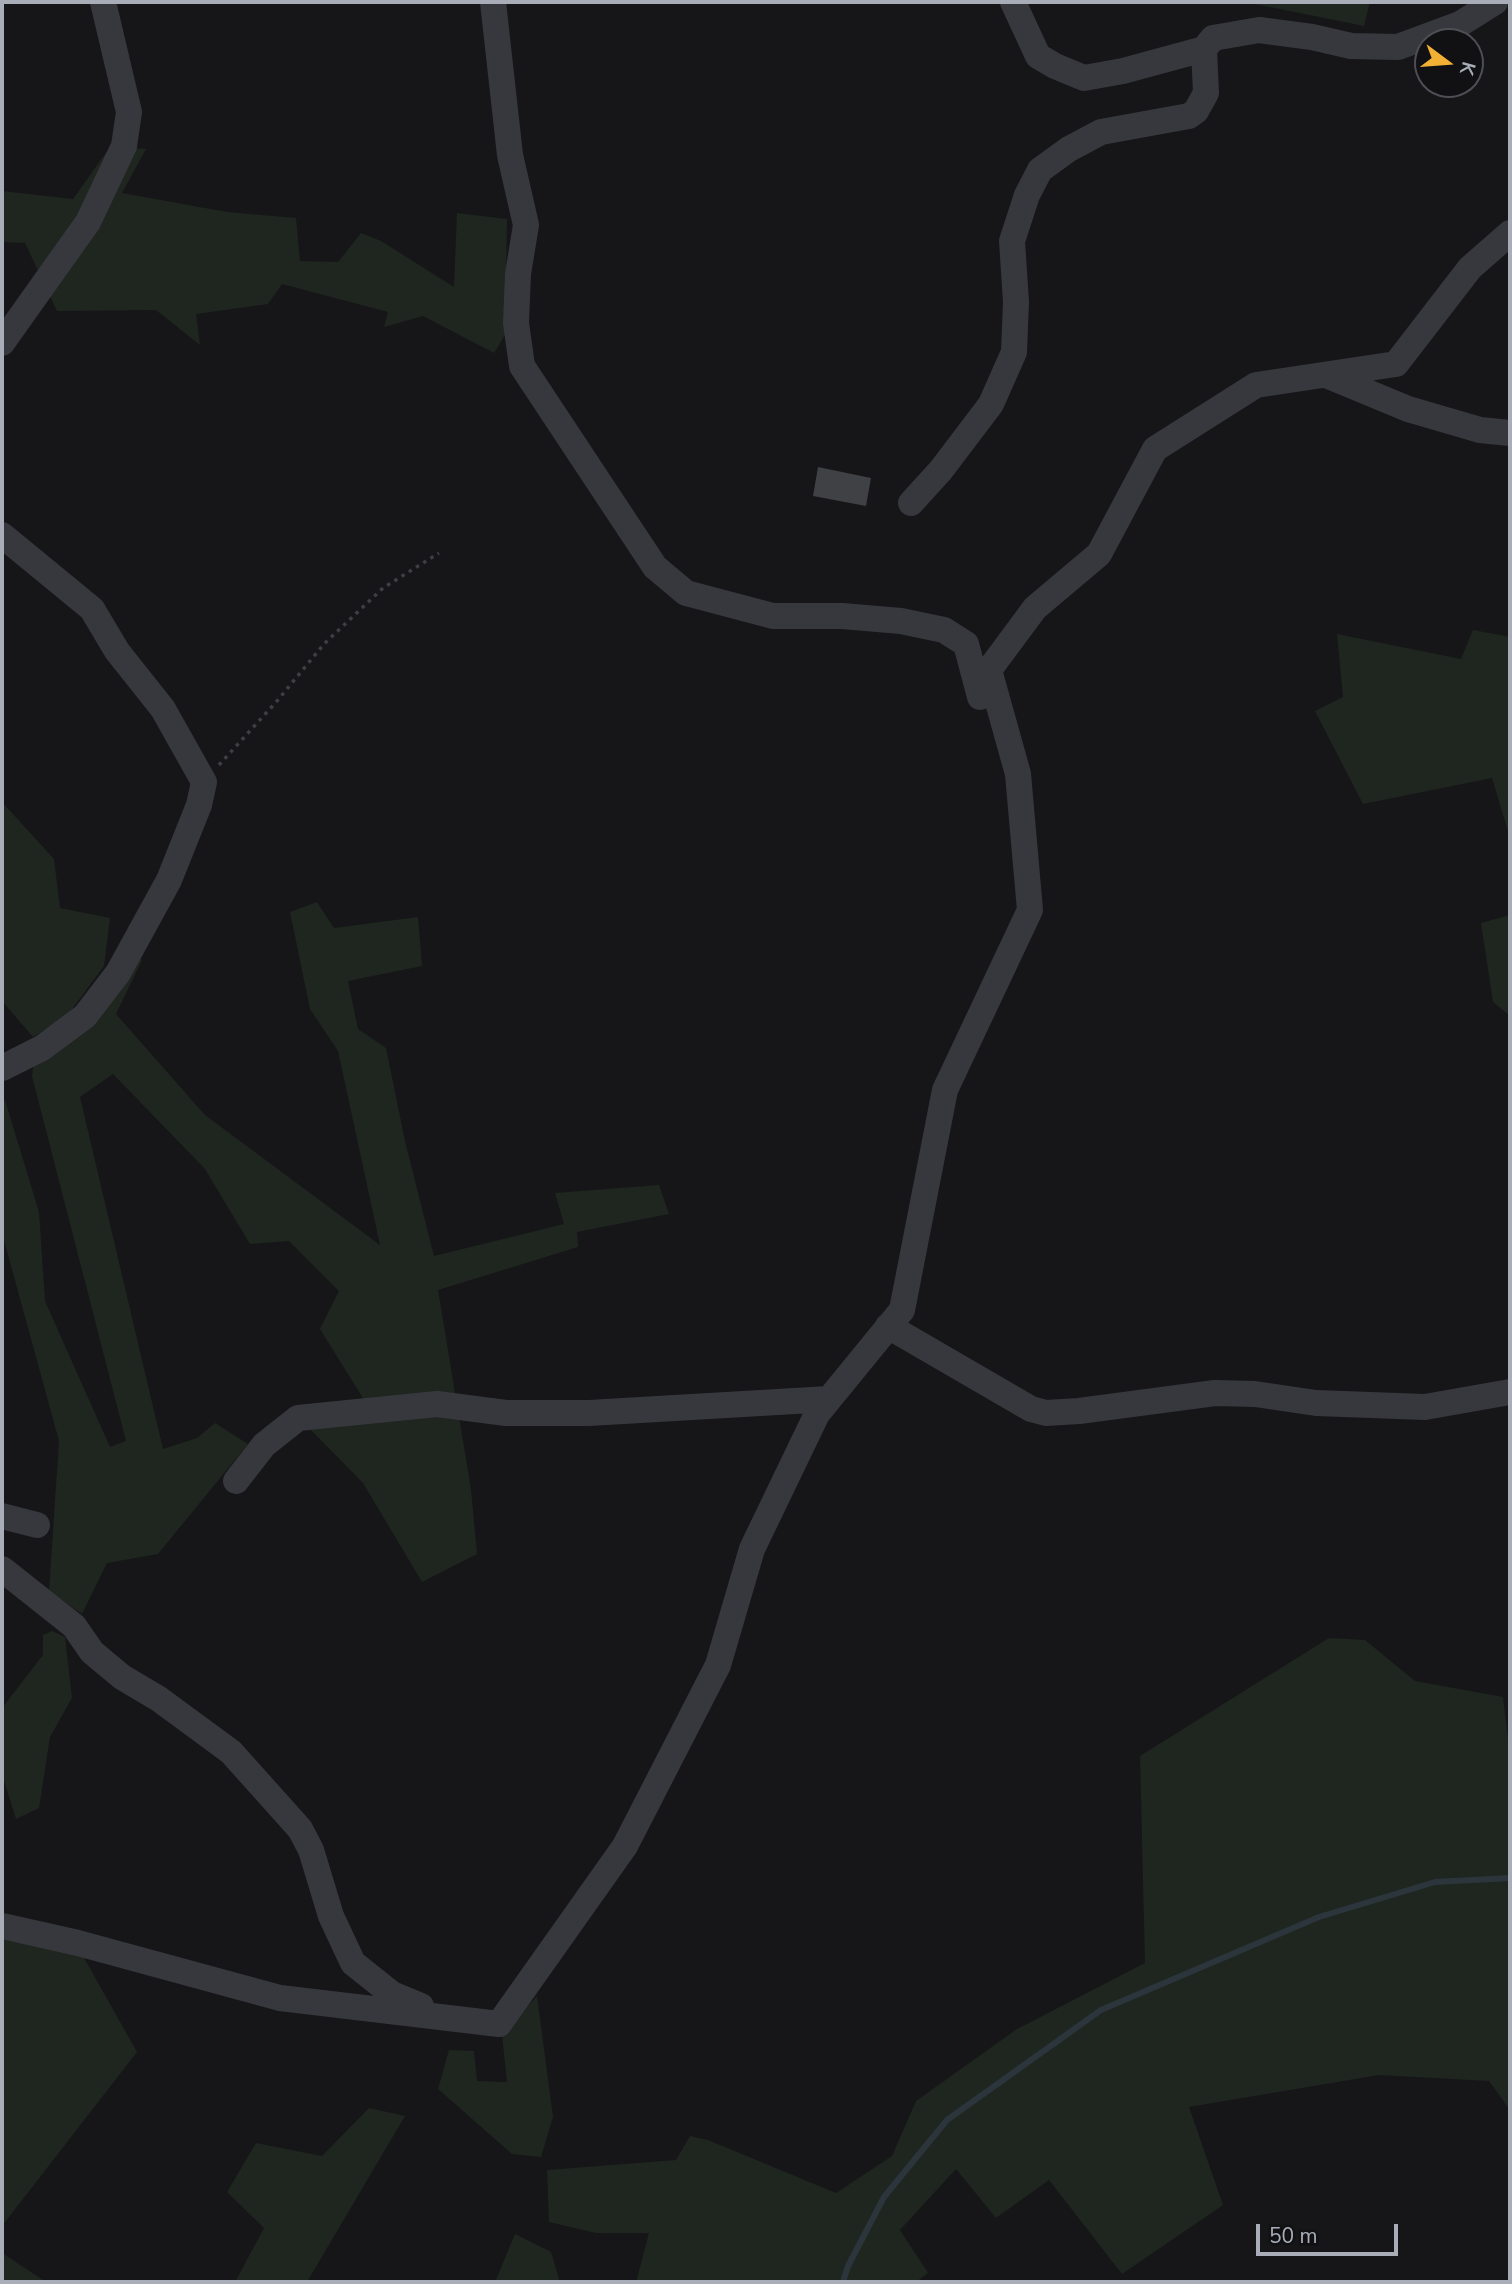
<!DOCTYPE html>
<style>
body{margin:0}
#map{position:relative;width:1512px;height:2284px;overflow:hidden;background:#161618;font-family:"Nunito Sans",sans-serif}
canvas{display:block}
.frame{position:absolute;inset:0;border:4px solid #a8adb8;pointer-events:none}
.north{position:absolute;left:1414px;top:28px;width:70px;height:70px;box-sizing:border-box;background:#111113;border:2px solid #4d4f55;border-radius:50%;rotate:106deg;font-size:19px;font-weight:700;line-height:28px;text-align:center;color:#a8adb8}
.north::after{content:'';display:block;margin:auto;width:24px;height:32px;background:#f2b134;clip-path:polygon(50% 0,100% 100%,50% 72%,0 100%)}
.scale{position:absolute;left:1256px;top:2224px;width:142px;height:32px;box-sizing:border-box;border:4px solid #a8adb8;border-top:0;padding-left:9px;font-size:21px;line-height:24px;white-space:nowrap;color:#a8adb8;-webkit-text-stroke:5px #111113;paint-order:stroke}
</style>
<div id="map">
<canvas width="1512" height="2284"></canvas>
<div class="frame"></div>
<div class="north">K</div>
<div class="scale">50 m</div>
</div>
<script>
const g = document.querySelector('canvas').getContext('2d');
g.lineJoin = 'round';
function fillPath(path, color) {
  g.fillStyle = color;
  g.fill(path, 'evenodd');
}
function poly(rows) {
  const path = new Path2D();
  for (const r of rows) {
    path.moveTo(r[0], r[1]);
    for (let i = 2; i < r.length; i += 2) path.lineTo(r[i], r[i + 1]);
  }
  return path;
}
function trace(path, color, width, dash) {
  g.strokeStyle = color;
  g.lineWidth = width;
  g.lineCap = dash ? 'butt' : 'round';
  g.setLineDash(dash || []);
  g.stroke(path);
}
fillPath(poly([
 [1245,2,1370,2,1364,26],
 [110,147,146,149,122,193,227,212,296,218,300,261,338,262,361,233,381,241,454,287,457,213,507,219,505,335,494,353,423,316,384,327,388,312,282,284,268,304,196,314,200,345,156,310,57,311,25,243,2,242,2,191,73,199],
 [1473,630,1510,637,1510,838,1492,778,1363,804,1315,711,1343,697,1337,634,1461,659],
 [2,802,54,859,60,908,110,918,104,966,67,1016,33,1037,2,1001],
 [317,902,334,928,418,917,422,966,348,981,358,1029,386,1048,405,1141,434,1256,564,1224,555,1193,659,1185,669,1214,577,1232,578,1247,438,1290,471,1489,477,1554,422,1582,363,1483,306,1425,374,1416,320,1329,339,1291,289,1241,250,1244,205,1169,113,1074,80,1097,163,1449,197,1438,215,1423,248,1444,158,1554,107,1563,82,1614,49,1591,59,1441,2,1233,2,1102,5,1100,39,1212,45,1301,110,1447,126,1441,32,1076,34,1061,135,955,142,960,116,1014,205,1115,380,1245,338,1051,310,1009,290,912],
 [1510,915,1510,1016,1493,1002,1481,923],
 [52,1631,65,1637,72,1698,50,1737,39,1808,16,1819,2,1774,2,1708,43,1655,43,1635],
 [1329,1638,1365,1640,1415,1681,1503,1697,1510,1756,1510,2110,1489,2081,1379,2075,1189,2107,1223,2205,1122,2274,1049,2180,996,2218,956,2169,900,2230,928,2273,916,2282,636,2282,649,2233,596,2233,549,2222,547,2170,676,2160,690,2136,708,2140,836,2193,892,2156,916,2101,1017,2029,1145,1963,1140,1756],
 [2,1915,83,1956,137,2052,2,2226],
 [537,1996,553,2117,541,2157,512,2154,438,2089,449,2050,474,2051,477,2081,507,2082,502,2034],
 [369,2108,405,2116,307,2282,235,2282,264,2228,227,2192,256,2143,322,2156],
 [515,2234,551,2252,560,2282,495,2282],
 [2,2253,46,2282,2,2282]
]), '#1e261f');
trace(poly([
 [843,2282,848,2266,884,2197,947,2120,1101,2010,1319,1917,1435,1882,1510,1878]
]), '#2c353c', 6);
fillPath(poly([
 [818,467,871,478,866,506,813,496]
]), '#404145');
trace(poly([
 [219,765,277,701,324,644,383,588,439,553]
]), '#3d3f44', 3.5, [3.5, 5]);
trace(poly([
 [493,2,510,155,526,225,518,274,516,323,522,366,655,567,686,593,773,616,842,616,901,621,944,630,966,644,980,697],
 [1013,2,1038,56,1055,66,1084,78,1123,71,1204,49],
 [2,343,88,222,124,146,129,112,103,2],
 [1326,375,1408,409,1480,430,1510,433],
 [911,503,941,470,991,404,1014,352,1016,302,1012,241,1027,195,1040,170,1069,149,1101,132,1189,116,1196,111,1206,93,1204,49,1213,38,1259,30,1312,37,1351,46,1398,47,1460,24,1495,2],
 [2,535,92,609,117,651,163,709,204,782,199,805,169,880,118,973,85,1016,42,1048,2,1068],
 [888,1326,1031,1409,1046,1413,1079,1411,1215,1393,1255,1394,1316,1403,1425,1407,1510,1392],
 [236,1481,264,1445,298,1418,437,1404,506,1413,589,1413,829,1399],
 [2,1516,37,1525],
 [2,1569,74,1626,92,1652,122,1677,159,1699,231,1752,300,1829,311,1850,331,1916,353,1963,392,1994,421,2006],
 [2,1926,78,1943,280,1998,499,2024,625,1846,718,1665,752,1549,817,1414,902,1310,945,1090,1030,910,1018,774,989,670,1035,608,1099,554,1155,449,1256,385,1396,364,1470,268,1510,233]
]), '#37383d', 26);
</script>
